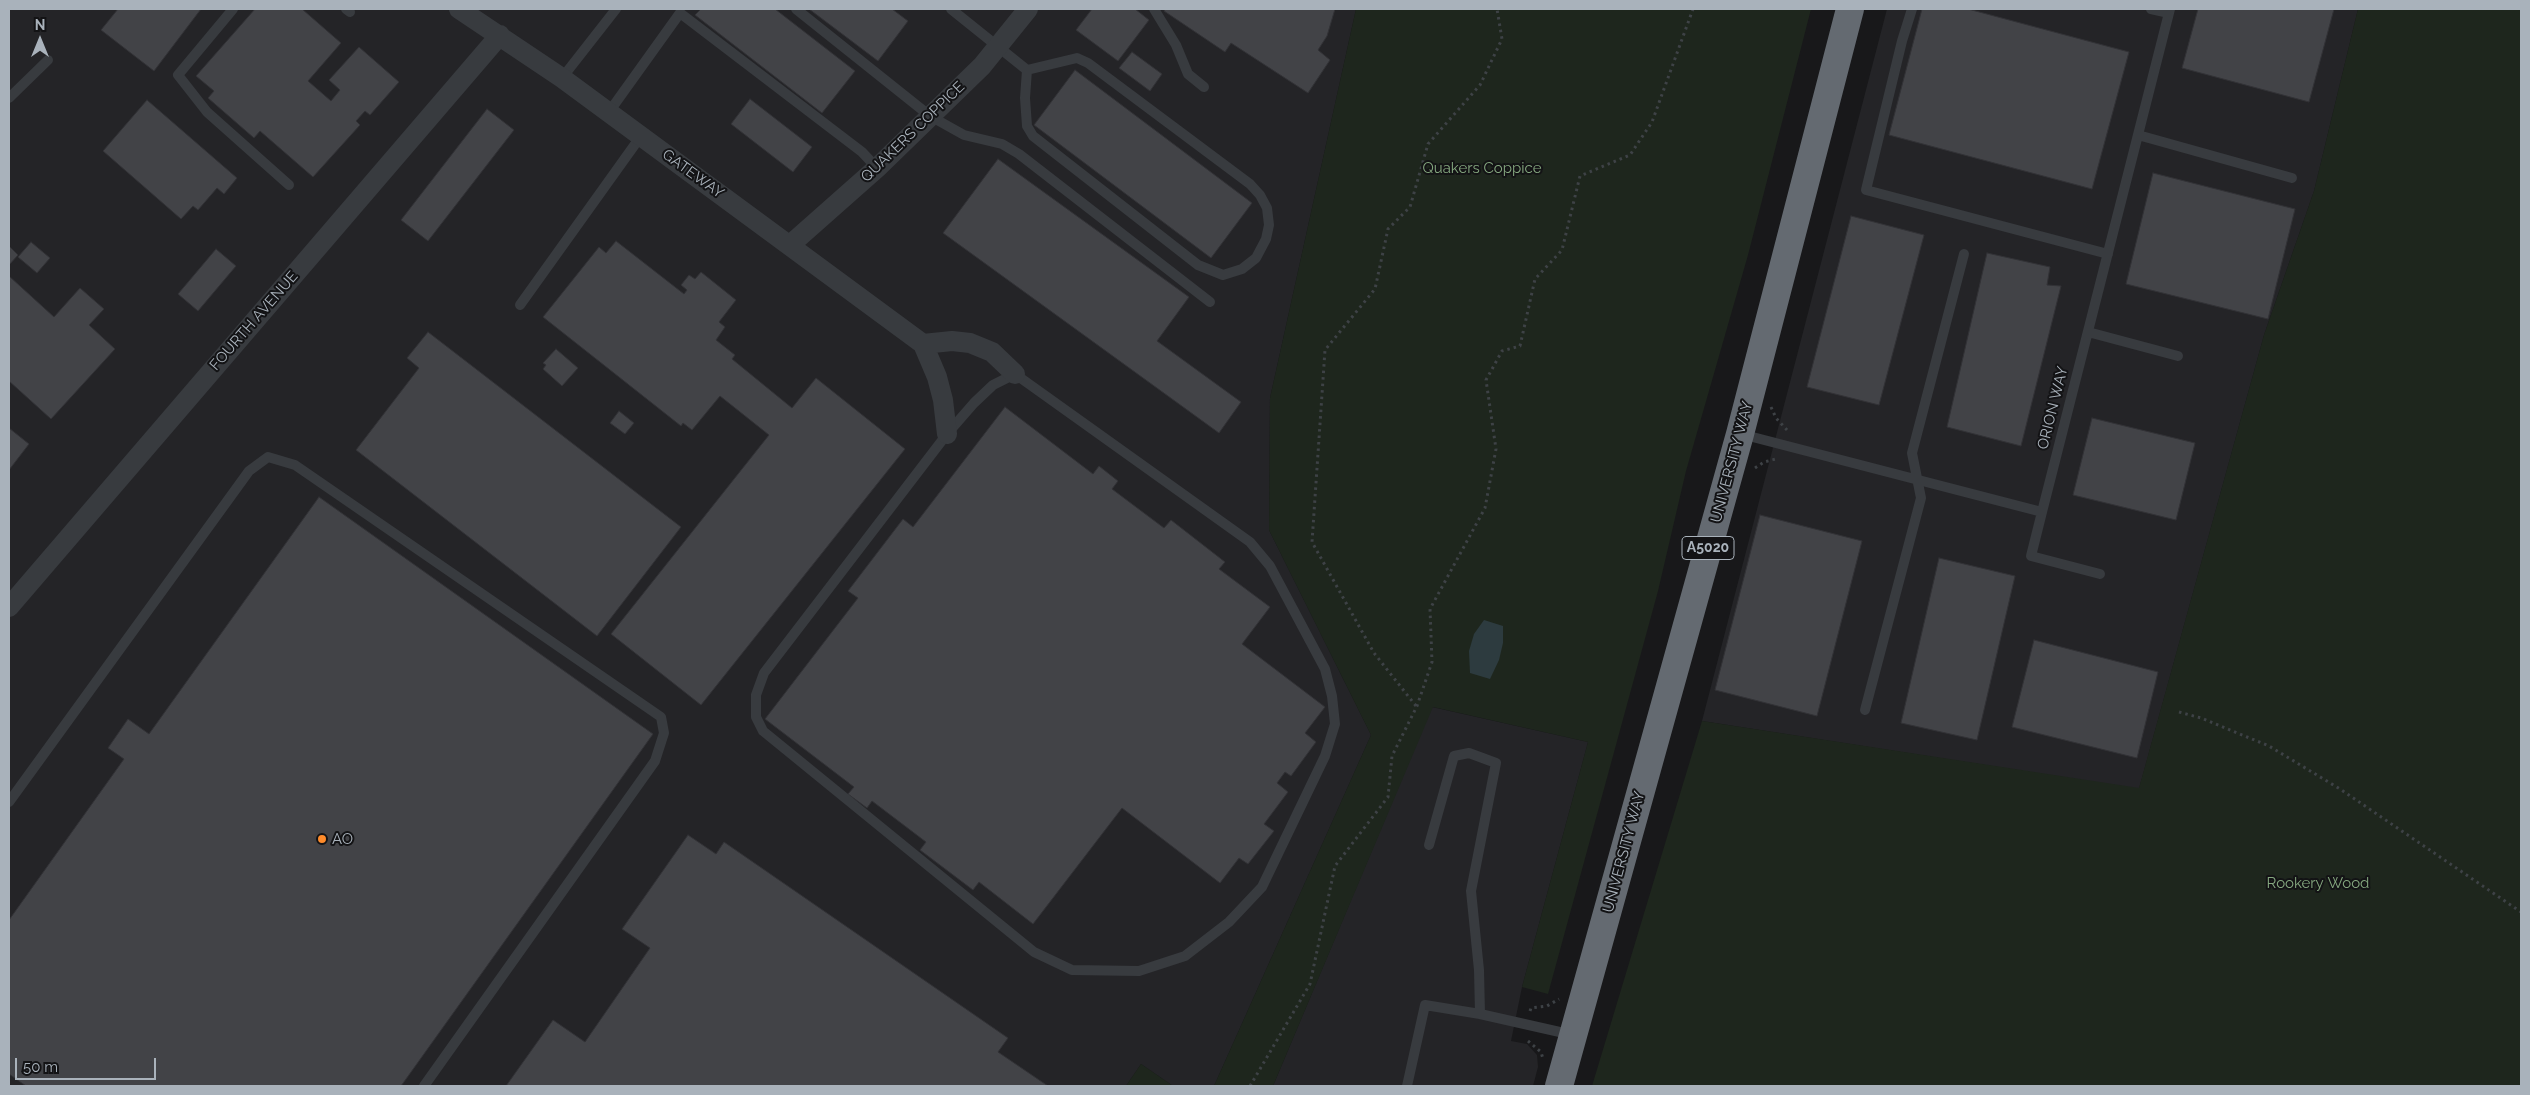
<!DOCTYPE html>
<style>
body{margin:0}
#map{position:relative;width:2530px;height:1095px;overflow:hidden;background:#18181a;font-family:Raleway,sans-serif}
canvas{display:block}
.frame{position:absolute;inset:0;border:10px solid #a9b2bb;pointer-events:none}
.north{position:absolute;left:15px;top:15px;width:50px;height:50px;-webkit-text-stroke:4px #131315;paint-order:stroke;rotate:0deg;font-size:14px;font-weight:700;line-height:20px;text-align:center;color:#a9b2bb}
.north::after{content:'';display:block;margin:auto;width:18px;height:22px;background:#a9b2bb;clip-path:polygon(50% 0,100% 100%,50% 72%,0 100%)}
.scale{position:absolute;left:15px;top:1058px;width:141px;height:22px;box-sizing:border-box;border:2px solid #a9b2bb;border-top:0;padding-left:6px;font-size:15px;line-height:18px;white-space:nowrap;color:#a9b2bb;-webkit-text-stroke:4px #131315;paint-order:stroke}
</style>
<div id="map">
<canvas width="2530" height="1095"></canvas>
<div class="frame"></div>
<div class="north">N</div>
<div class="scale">50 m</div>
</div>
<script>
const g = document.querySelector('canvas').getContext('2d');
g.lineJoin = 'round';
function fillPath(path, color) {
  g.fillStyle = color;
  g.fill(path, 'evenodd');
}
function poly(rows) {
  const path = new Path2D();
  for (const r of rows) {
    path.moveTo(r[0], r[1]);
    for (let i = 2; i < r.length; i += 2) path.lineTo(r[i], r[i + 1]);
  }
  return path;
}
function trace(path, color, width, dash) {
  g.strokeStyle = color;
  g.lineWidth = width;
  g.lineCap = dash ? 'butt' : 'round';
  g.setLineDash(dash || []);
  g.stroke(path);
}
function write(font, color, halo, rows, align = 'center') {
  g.font = font + ' Raleway,sans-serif';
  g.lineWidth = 4;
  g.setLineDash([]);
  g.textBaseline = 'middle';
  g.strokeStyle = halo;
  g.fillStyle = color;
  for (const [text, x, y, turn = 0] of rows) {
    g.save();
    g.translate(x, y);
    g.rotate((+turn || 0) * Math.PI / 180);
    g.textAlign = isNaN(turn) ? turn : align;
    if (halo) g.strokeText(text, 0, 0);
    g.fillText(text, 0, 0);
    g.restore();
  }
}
fillPath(poly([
 [9,9,1356,9,1270,398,1269,530,1371,735,1214,1086,1173,1086,1141,1064,1126,1086,9,1086],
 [1887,9,2358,9,2314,191,2264,335,2139,789,1702,721],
 [1432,707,1588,742,1522,987,1511,1041,1527,1044,1537,1055,1538,1067,1533,1086,1273,1086]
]), '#242427');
fillPath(poly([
 [1356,9,1811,9,1748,255,1686,471,1658,591,1548,994,1522,987,1588,742,1433,707,1273,1086,1214,1086,1371,735,1269,530,1270,398],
 [2358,9,2521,9,2521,1086,1592,1086,1702,721,2139,788,2264,335,2314,191],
 [1141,1064,1173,1086,1126,1086]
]), '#1e261d');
fillPath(poly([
 [1484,620,1503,626,1503,643,1499,660,1490,679,1470,673,1469,651,1474,634]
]), '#2d3b3f');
const building = poly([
 [118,9,201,9,154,71,101,30,118,9],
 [255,9,302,9,341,43,308,81,331,101,340,90,329,80,359,47,399,82,370,115,365,111,356,121,360,125,313,177,260,131,254,138,208,98,214,91,196,76,255,9],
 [701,9,775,9,855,71,822,113,695,15,701,9],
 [809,9,892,9,908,21,878,61,809,9],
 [1092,9,1135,9,1149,20,1118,61,1076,30,1092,9],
 [1165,9,1335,9,1327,36,1318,50,1330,60,1308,93,1231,43,1225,52,1164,11,1165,9],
 [1922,9,1968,9,2129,52,2092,189,1889,135,1922,9],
 [2198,9,2334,9,2309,102,2182,68,2198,9],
 [1132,52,1162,74,1150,91,1119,68,1132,52],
 [1075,70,1252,203,1211,258,1034,125,1075,70],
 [750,99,812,147,793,172,731,124,750,99],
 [147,100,237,178,224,194,217,188,198,210,193,206,181,219,103,151,147,100],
 [487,109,514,130,428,241,401,220,487,109],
 [998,159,1189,297,1157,341,1241,402,1219,433,943,233,998,159],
 [2153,173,2295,209,2268,319,2126,284,2153,173],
 [1851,216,1924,235,1879,405,1807,387,1851,216],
 [616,241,684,294,687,290,681,285,689,275,695,279,701,272,736,300,719,322,725,327,716,340,735,355,732,359,792,408,816,378,905,449,701,705,611,634,769,435,720,396,692,430,683,423,681,426,543,317,599,247,606,253,616,241],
 [31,242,50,258,37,273,18,257,31,242],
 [9,246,18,255,9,265,9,246],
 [216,249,236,266,198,311,178,294,216,249],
 [1987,253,2050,267,2047,285,2061,286,2021,446,1947,427,1987,253],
 [9,276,54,317,80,288,104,309,89,325,115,349,51,419,9,381,9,276],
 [428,332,681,527,597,636,356,450,419,368,407,358,428,332],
 [556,349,578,368,562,386,543,369,546,365,543,363,556,349],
 [1005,407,1093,474,1099,466,1118,481,1112,489,1164,528,1171,520,1225,562,1219,569,1270,607,1242,644,1325,707,1305,733,1316,742,1291,776,1285,772,1277,783,1288,792,1264,824,1274,831,1248,864,1239,858,1220,883,1122,808,1033,924,979,882,973,890,920,850,926,842,872,801,867,808,848,794,854,787,765,719,858,598,848,591,903,519,913,527,1005,407],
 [619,411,634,423,625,434,610,423,619,411],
 [2092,418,2195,443,2176,520,2073,495,2092,418],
 [9,428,29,444,9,470,9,428],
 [319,497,653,734,401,1086,26,1086,9,1074,9,920,124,759,108,748,128,719,149,734,319,497],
 [1760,515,1862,541,1817,716,1715,690,1760,515],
 [1939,558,2015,576,1977,740,1901,723,1939,558],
 [2034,640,2158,672,2137,758,2012,727,2034,640],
 [688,835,716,854,724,842,1008,1038,998,1052,1048,1086,506,1086,553,1020,585,1042,650,948,622,929,688,835]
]);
fillPath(building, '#424347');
trace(building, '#323236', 1);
trace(poly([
 [1771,407,1776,418,1787,430],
 [1755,468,1764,462,1776,459],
 [1416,706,1374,653,1312,542,1325,350,1375,289,1388,229,1410,207,1428,144,1480,85,1502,39,1497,9],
 [2179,712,2201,718,2269,746,2340,789,2521,912],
 [1530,1011,1531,1008,1547,1006,1559,999],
 [1528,1041,1541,1052,1543,1059],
 [1250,1086,1310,984,1335,866,1388,797,1392,756,1417,706,1432,662,1430,609,1485,508,1496,449,1486,380,1502,351,1520,346,1535,279,1562,250,1580,176,1630,155,1652,122,1693,9]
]), '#3e4246', 3, [2.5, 4]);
trace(poly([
 [233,9,178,75,207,112,289,185],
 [346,9,350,12],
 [796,9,930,116,964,135,1002,144,1019,154,1210,302],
 [951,9,1027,70,1077,58,1088,63,1250,184,1260,195,1267,208,1269,225,1266,239,1256,258,1242,269,1223,275,1198,265,1033,136,1027,126,1025,98,1027,70],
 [1154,9,1176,45,1188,74,1204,87],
 [1912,9,1902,41,1866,190,2108,254],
 [2151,9,2169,13],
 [562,78,616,9],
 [9,98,48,60],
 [609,112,680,13,862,152,877,168],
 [2138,135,2292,178],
 [520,305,641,136],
 [2088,332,2178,356],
 [1015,374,1250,542,1270,566,1325,669,1332,696,1335,724,1325,756,1262,887,1229,922,1185,956,1139,971,1072,970,1034,952,763,731,756,717,756,695,764,673,947,434,974,403,993,385,1015,374],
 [1741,434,2042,512,2170,9],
 [2042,512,2031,556,2100,574],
 [1865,710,1921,498,1912,453,1964,254],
 [9,802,249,471,268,457,295,465,661,717,664,733,655,761,424,1086],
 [1429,845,1454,756,1469,753,1496,763,1471,891,1479,970,1480,1014],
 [1407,1086,1425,1005,1480,1014,1573,1035]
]), '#383b3f', 10);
trace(poly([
 [459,9,562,78,923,344,937,377,943,400,947,434],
 [790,245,877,168,982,66,1028,9],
 [923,344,952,341,970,343,992,352,1015,374],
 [9,607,500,35]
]), '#383b3f', 20);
trace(poly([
 [1559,1086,1740,434,1850,9]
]), '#646a71', 28);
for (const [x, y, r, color] of [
 [322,839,5,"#fe8b2b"]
]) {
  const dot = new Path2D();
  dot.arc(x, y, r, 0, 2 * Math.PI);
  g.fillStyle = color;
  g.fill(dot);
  trace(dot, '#131315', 2);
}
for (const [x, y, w] of [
 [1708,548,52]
]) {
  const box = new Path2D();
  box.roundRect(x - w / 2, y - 11.5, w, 23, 4);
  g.fillStyle = '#131315';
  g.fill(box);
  trace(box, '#a9b2bb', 1);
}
write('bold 14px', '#a9b2bb', null, [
 ["A5020",1708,548]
]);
write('15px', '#a9b2bb', '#131315', [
 ["QUAKERS COPPICE",913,132,-44],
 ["GATEWAY",693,174,36],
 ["FOURTH AVENUE",254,321,-49],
 ["ORION WAY",2053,408,-76],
 ["UNIVERSITY WAY",1732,462,-75],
 ["UNIVERSITY WAY",1624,852,-75]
]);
write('15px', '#85a77f', '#131315', [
 ["Quakers Coppice",1482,168],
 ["Rookery Wood",2318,883]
]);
write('15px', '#a9b2bb', '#131315', [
 ["AO",332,839]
], 'left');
</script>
